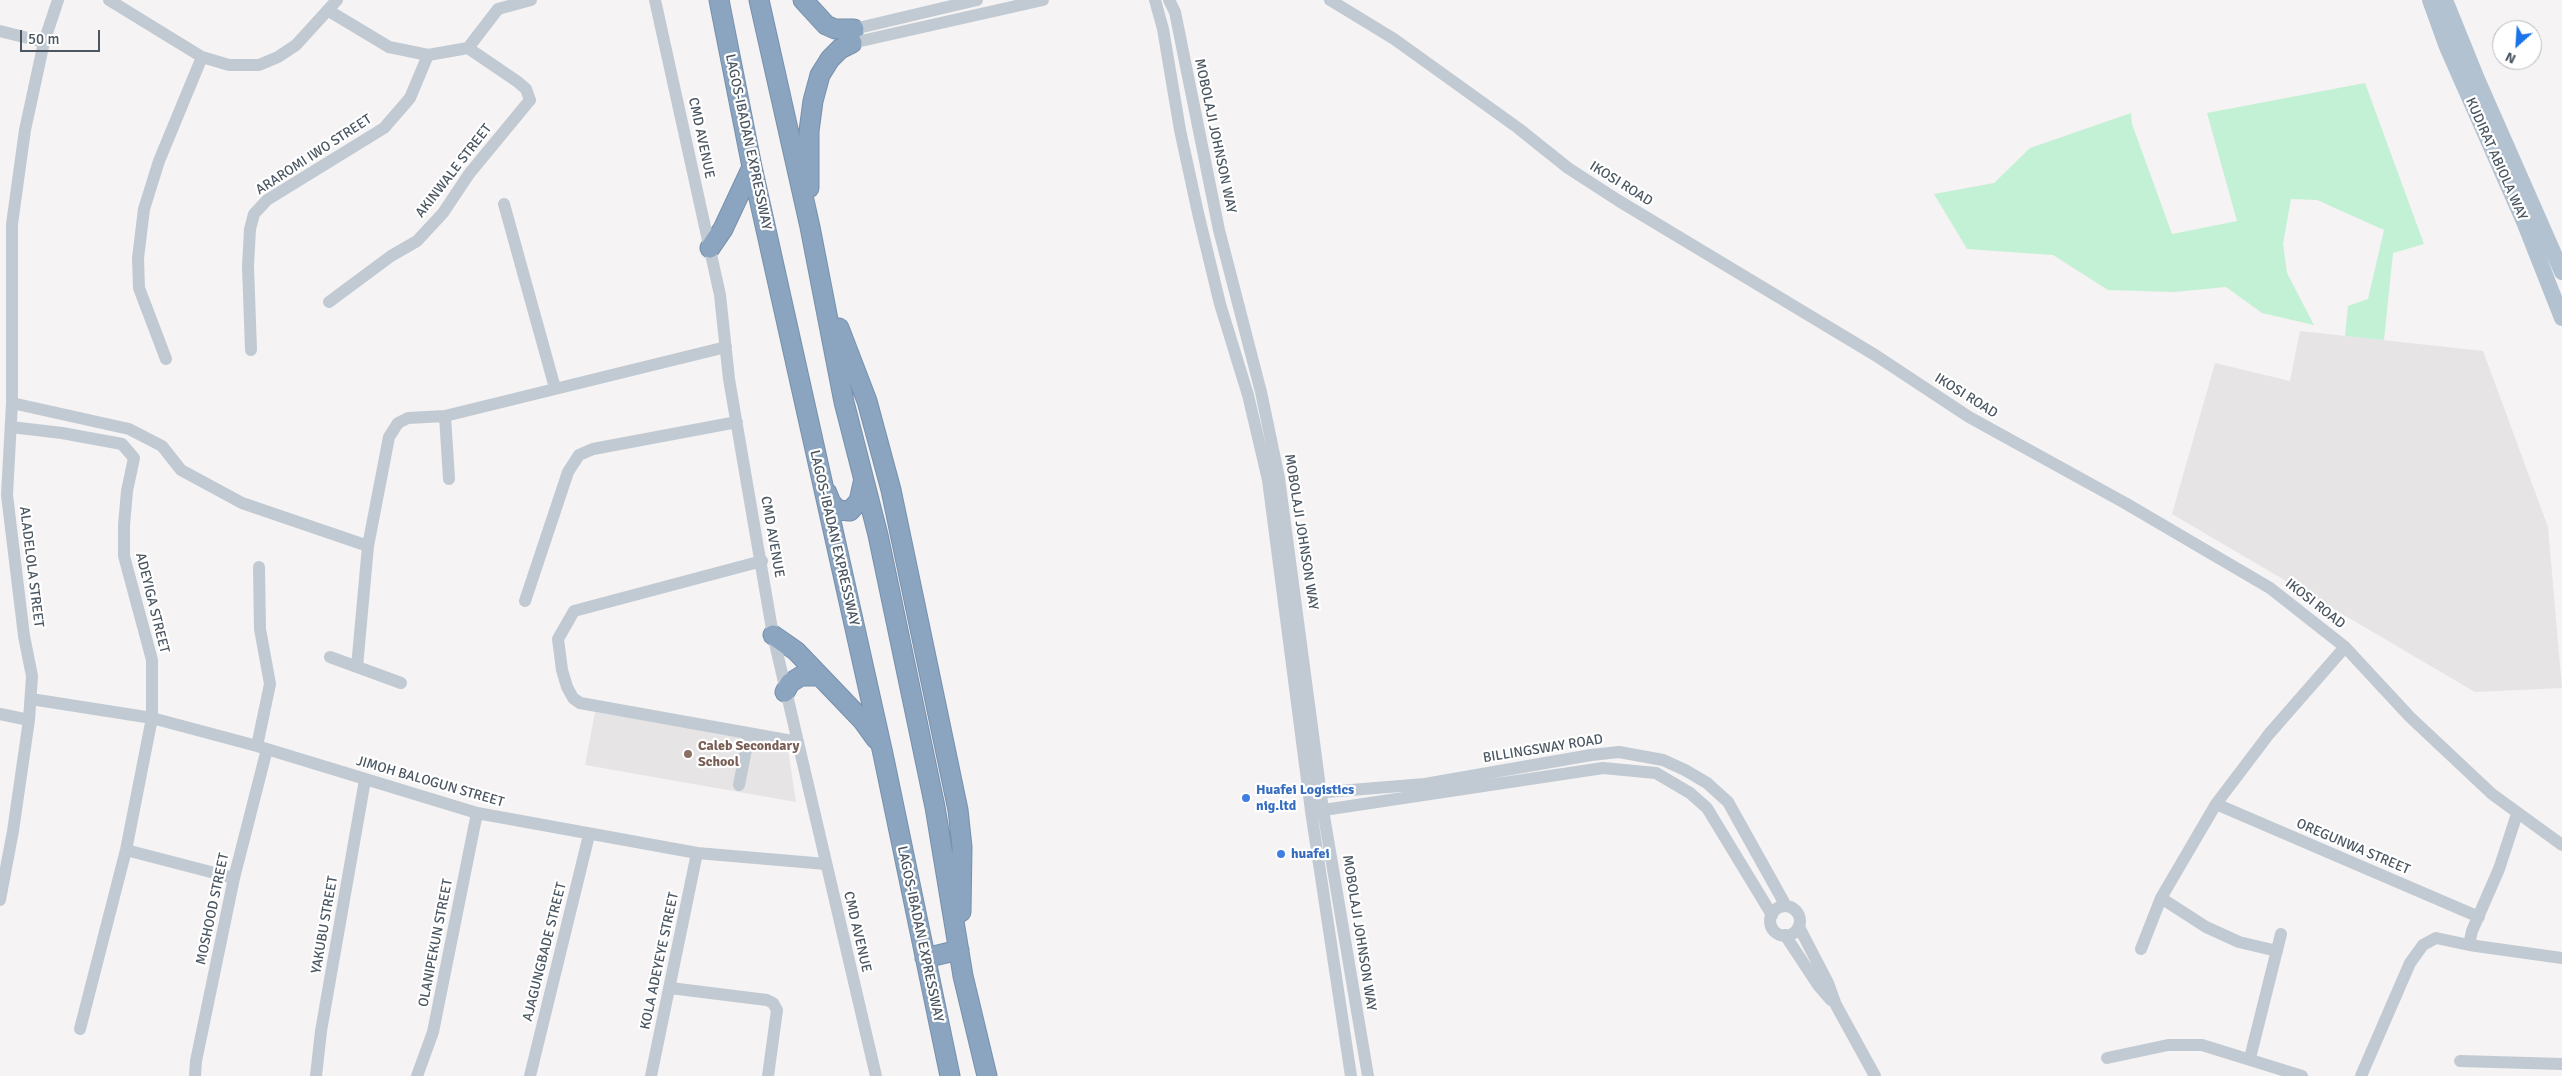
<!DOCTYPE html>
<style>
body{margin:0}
#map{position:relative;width:2562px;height:1076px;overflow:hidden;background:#f5f3f3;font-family:Signika,sans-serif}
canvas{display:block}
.north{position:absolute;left:2492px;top:20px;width:50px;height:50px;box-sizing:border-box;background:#fff;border:1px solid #b7bbc0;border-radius:50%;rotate:206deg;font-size:14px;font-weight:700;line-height:20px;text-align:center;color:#4a5661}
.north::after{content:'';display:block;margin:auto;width:18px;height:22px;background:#1a73e8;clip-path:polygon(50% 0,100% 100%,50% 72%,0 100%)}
.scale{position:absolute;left:20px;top:30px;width:80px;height:22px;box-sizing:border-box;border:2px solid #4a5661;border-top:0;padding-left:6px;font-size:15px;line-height:18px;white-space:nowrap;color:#4a5661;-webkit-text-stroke:4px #fff;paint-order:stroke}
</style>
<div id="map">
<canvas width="2562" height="1076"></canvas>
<div class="north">N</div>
<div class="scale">50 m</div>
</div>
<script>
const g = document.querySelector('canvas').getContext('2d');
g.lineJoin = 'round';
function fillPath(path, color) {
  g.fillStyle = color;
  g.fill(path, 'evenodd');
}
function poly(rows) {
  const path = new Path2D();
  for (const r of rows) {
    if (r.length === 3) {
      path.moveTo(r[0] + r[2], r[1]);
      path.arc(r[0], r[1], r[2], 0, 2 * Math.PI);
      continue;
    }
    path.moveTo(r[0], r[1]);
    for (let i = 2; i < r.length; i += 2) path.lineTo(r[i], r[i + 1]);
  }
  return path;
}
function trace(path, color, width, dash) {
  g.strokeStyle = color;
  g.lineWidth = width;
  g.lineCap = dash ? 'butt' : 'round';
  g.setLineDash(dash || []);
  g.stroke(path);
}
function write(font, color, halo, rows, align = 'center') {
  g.font = font + ' Signika,sans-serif';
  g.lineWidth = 4.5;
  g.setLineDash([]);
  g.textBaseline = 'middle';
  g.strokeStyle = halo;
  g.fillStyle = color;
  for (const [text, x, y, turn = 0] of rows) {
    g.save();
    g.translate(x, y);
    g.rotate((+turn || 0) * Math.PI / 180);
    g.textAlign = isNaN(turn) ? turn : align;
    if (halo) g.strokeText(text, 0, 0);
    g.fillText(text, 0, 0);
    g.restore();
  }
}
fillPath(poly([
 [2300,331,2483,351,2548,527,2562,688,2475,692,2172,514,2215,363,2290,381],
 [595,712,787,743,796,802,585,765]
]), '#e6e4e5');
fillPath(poly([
 [2365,83,2424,244,2393,253,2384,340,2345,336,2348,306,2368,299,2384,230,2317,200,2291,199,2283,244,2287,273,2314,325,2262,313,2226,287,2174,292,2108,290,2053,255,1967,249,1934,194,1994,183,2030,148,2131,113,2132,124,2172,234,2237,221,2207,113]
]), '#c3f1d5');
const highway = poly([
 [719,0,752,167,883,754,950,1076],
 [759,0,810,227,844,402,878,535,935,807,963,976,987,1076],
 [803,0,826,25,835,29,854,29],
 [809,188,809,131,813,101,820,75,830,59,840,49,852,43],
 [710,248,723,229,752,167],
 [839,328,867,401,891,490,958,810,962,847,961,912],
 [827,493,831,503,838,510,850,511,859,501,863,483],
 [773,635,796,651,863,721,876,739],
 [785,692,790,683,801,676,818,676],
 [925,958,959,950]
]);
trace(highway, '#7690ad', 21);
trace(poly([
 [109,0,202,57,229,65,259,65,278,57,296,45,337,0],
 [655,0,720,295,729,379,773,635,876,1076],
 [1155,0,1163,29,1180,130,1198,213,1220,304,1248,395,1268,480,1311,811,1351,1076],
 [1169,0,1175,12,1219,230,1261,392,1279,478,1323,810,1368,1076],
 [1330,0,1394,39,1518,128,1568,168,1619,201,1875,355,1969,417,2125,503,2270,588,2345,647,2410,717,2492,794,2562,845],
 [498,9,531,0],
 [329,11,389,47,428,55,468,48,498,9],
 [854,29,977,0],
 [0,31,44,42],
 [852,43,1043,0],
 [504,204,555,388],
 [329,302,391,256,417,241,443,213,469,174,530,100,526,89,518,82,468,48],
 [251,350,248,266,250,229,254,214,267,200,384,128,410,98,428,55],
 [166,359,139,288,138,258,144,209,159,161,202,57],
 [12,403,129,429,162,446,181,470,242,503,368,546],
 [445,416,449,479],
 [11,427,62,433,122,444,134,458,127,491,124,525,124,556,152,660,152,718,126,850,80,1029],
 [762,561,574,611,558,639,562,670,567,687,573,698,580,703,798,742],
 [525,601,568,472,579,455,593,449,737,422],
 [330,657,401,683],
 [357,667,368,546,389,437,398,423,408,418,445,416,726,347],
 [31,699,152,718,257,746,477,813,697,853,826,864],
 [0,714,29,720],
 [257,746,270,684,260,629,259,567],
 [739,785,749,734],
 [1314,793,1425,784,1591,755,1619,752,1663,760,1685,770,1707,783,1728,802,1786,906],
 [2216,804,2479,917],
 [1317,811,1603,768,1656,773,1690,793,1707,808,1772,915],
 [126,850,234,878],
 [2161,898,2206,927,2239,942,2277,951],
 [0,900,13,831,29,720,32,676,24,636,7,495,12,403,12,224,25,130,44,42,58,0],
 [1785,921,15],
 [1799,927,1828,983,1836,1005,1875,1076],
 [1785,935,1818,985,1831,1000],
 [2469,945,2562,958],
 [2141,949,2161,898,2216,804,2269,734,2345,647],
 [670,988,767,1000,773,1003,777,1010,768,1076],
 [2107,1058,2168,1045,2202,1045,2302,1076],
 [2250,1058,2281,934],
 [2460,1061,2562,1064],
 [195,1076,196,1061,234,878,267,749],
 [316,1076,321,1031,365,780],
 [417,1076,433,1032,477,813],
 [530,1076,589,835],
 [651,1076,697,853],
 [2361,1076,2410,963,2423,945,2436,938,2469,945,2472,931,2499,869,2517,814]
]), '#c1cad2', 12);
trace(poly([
 [2430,0,2447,47,2525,224,2562,318],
 [2445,0,2477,79,2562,272]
]), '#b3c2d1', 16);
trace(highway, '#8ba5c1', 19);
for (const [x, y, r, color] of [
 [688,754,5,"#8d6e63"],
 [1246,798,5,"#3f7fe0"],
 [1281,854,5,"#3f7fe0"]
]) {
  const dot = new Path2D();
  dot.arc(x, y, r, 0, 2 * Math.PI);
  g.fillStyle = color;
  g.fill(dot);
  trace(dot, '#fff', 2);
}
write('14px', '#4a5661', '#fff', [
 ["MOBOLAJI JOHNSON WAY",1215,136,78],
 ["CMD AVENUE",701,138,78],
 ["LAGOS-IBADAN EXPRESSWAY",748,142,78],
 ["ARAROMI IWO STREET",314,155,-33],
 ["KUDIRAT ABIOLA WAY",2496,159,66],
 ["AKINWALE STREET",454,171,-52],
 ["IKOSI ROAD",1621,184,32],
 ["IKOSI ROAD",1966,396,32],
 ["MOBOLAJI JOHNSON WAY",1301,532,81],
 ["CMD AVENUE",772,537,80],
 ["LAGOS-IBADAN EXPRESSWAY",834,538,77],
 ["ALADELOLA STREET",31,567,83],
 ["ADEYIGA STREET",152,603,76],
 ["IKOSI ROAD",2315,604,38],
 ["BILLINGSWAY ROAD",1543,749,-9],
 ["JIMOH BALOGUN STREET",430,782,16],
 ["OREGUNWA STREET",2353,847,23],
 ["MOSHOOD STREET",213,909,-78],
 ["YAKUBU STREET",325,925,-80],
 ["CMD AVENUE",857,932,77],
 ["MOBOLAJI JOHNSON WAY",1359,933,81],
 ["LAGOS-IBADAN EXPRESSWAY",920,934,78],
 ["OLANIPEKUN STREET",436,943,-79],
 ["AJAGUNGBADE STREET",545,952,-76],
 ["KOLA ADEYEYE STREET",660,961,-78]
]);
write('bold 14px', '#785e54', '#fff', [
 ["Caleb Secondary",698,746],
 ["School",698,762]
], 'left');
write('bold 14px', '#366cbe', '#fff', [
 ["Huafei Logistics",1256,790],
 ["nig.ltd",1256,806],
 ["huafei",1291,854]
], 'left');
</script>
